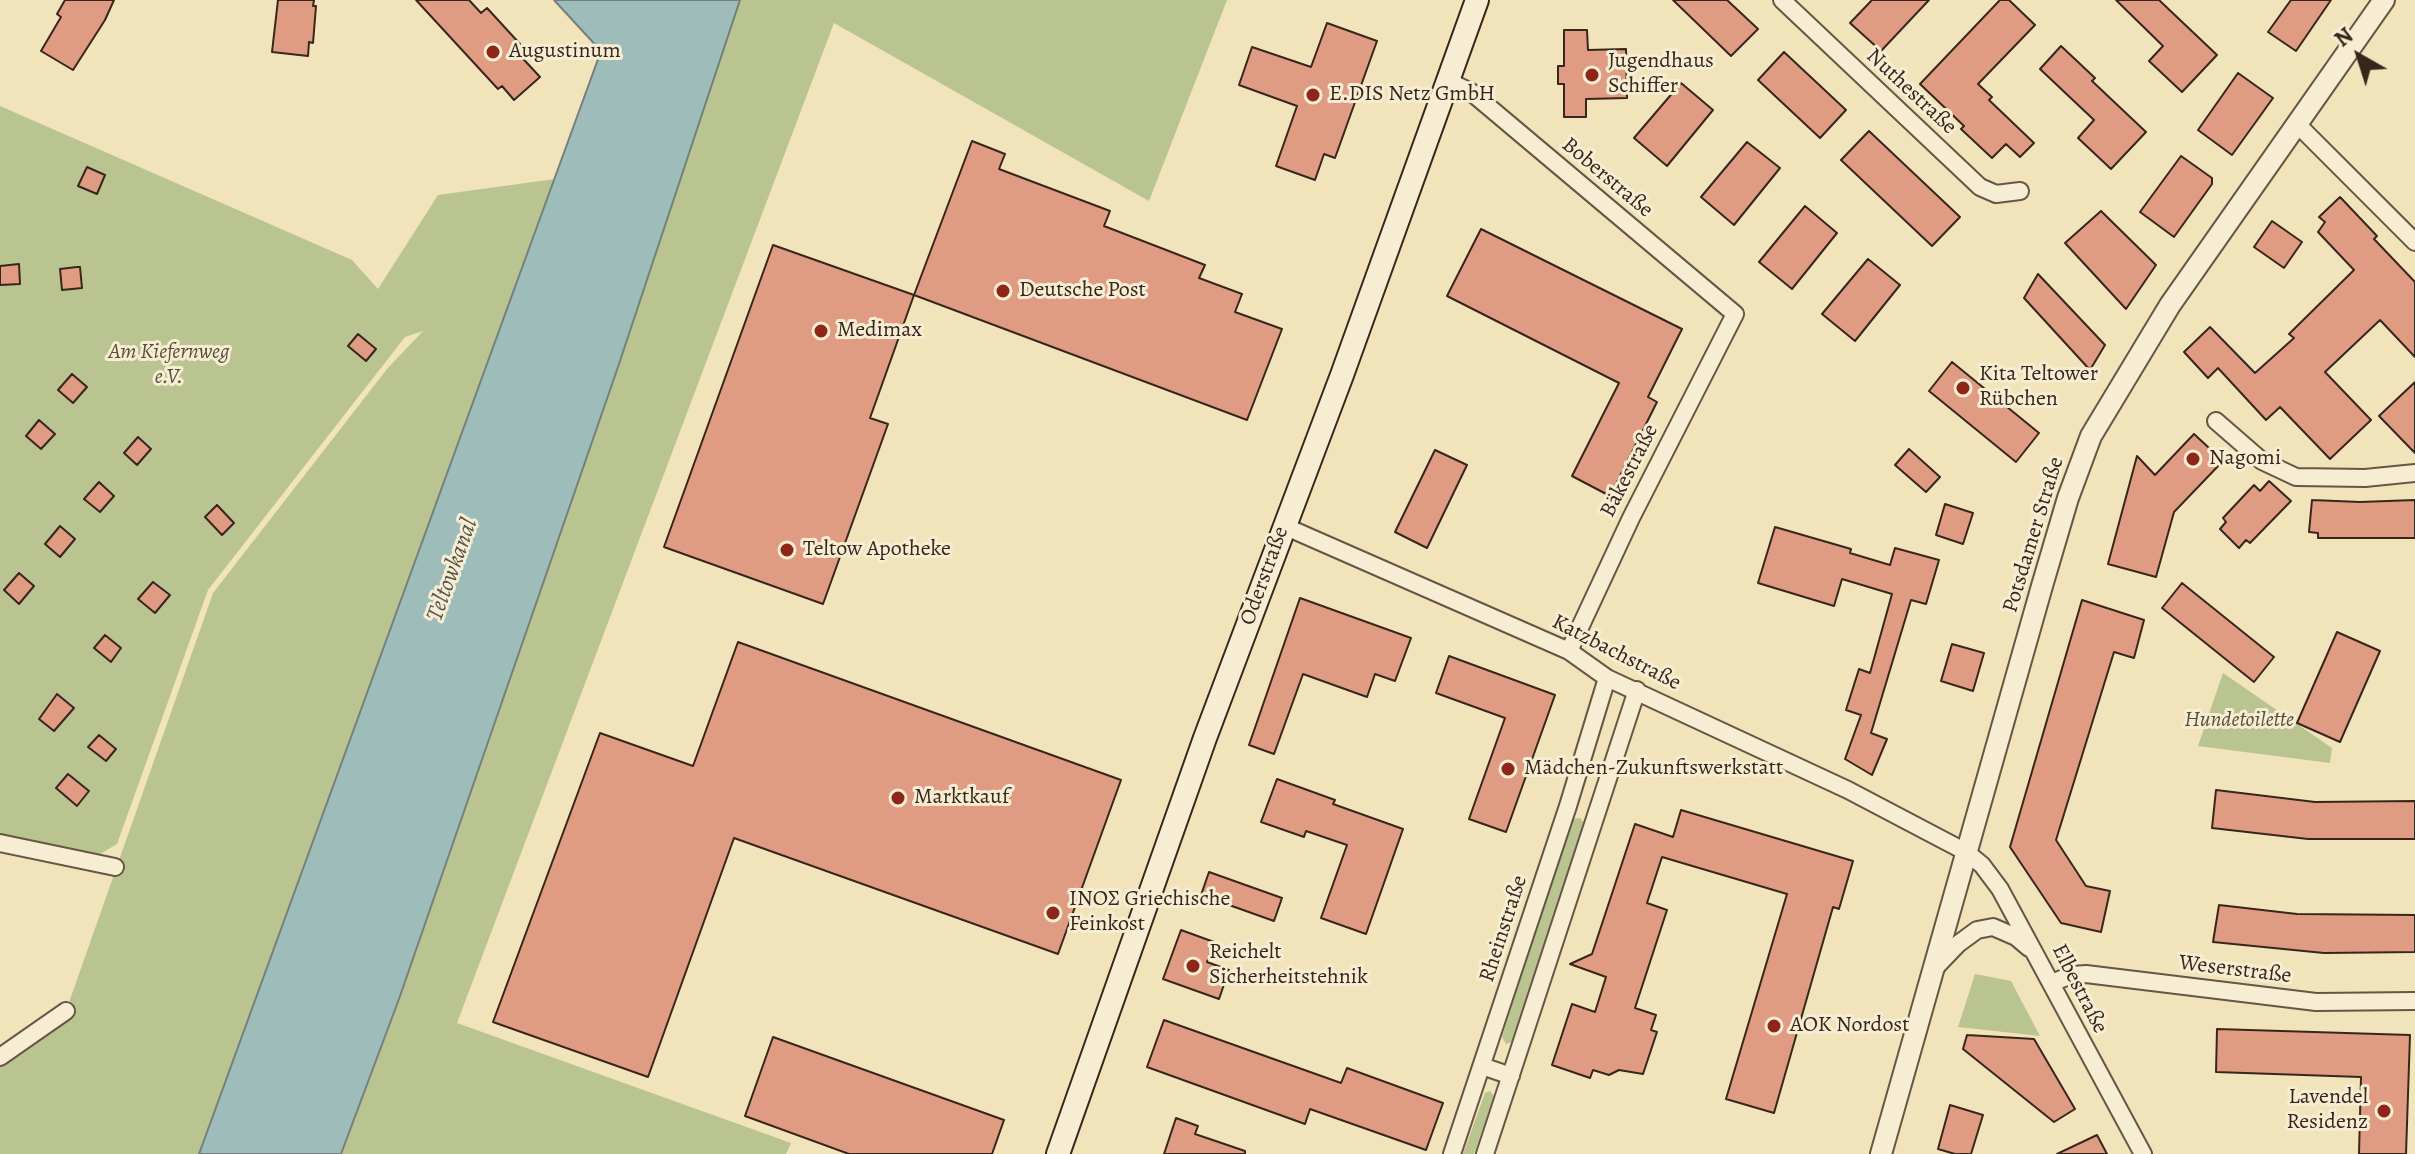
<!DOCTYPE html>
<meta charset="utf-8">
<style>
body{margin:0}
#map{position:relative;width:2415px;height:1154px;overflow:hidden;background:#f1e4ba;font-family:Alegreya,serif}
canvas{display:block}
.north{position:absolute;left:2319px;top:16px;width:80px;height:80px;-webkit-text-stroke:6px #f6edd2;paint-order:stroke;rotate:321deg;font-size:22px;font-weight:700;line-height:32px;text-align:center;color:#38261d}
.north::after{content:'';display:block;margin:auto;width:28px;height:36px;background:#38261d;clip-path:polygon(50% 0,100% 100%,50% 72%,0 100%)}
</style>
<div id="map">
<canvas width="2415" height="1154"></canvas>
<div class="north">N</div>
</div>
<script>
const g = document.querySelector('canvas').getContext('2d');
g.lineJoin = 'round';
function fillPath(path, color) {
  g.fillStyle = color;
  g.fill(path, 'evenodd');
}
function poly(rows) {
  const path = new Path2D();
  for (const r of rows) {
    path.moveTo(r[0], r[1]);
    for (let i = 2; i < r.length; i += 2) path.lineTo(r[i], r[i + 1]);
  }
  return path;
}
function trace(path, color, width, dash) {
  g.strokeStyle = color;
  g.lineWidth = width;
  g.lineCap = dash ? 'butt' : 'round';
  g.setLineDash(dash || []);
  g.stroke(path);
}
function write(font, color, halo, rows, align = 'center') {
  g.font = font + ' Alegreya,serif';
  g.lineWidth = 6;
  g.setLineDash([]);
  g.textBaseline = 'middle';
  g.strokeStyle = halo;
  g.fillStyle = color;
  for (const [text, x, y, turn = 0] of rows) {
    g.save();
    g.translate(x, y);
    g.rotate((+turn || 0) * Math.PI / 180);
    g.textAlign = isNaN(turn) ? turn : align;
    if (halo) g.strokeText(text, 0, 0);
    g.fillText(text, 0, 0);
    g.restore();
  }
}
fillPath(poly([
 [740,0,1227,0,1149,201,834,23,457,1023,791,1143,786,1154,341,1154,399,999,618,367],
 [0,106,352,260,378,289,438,195,555,179,199,1154,0,1154,0,1057,66,1011,213,593,387,369,423,331,405,337,208,590,117,844,95,857,0,836],
 [2223,673,2332,748,2330,763,2198,746],
 [1580,818,1585,824,1514,1041,1506,1044,1502,1037,1571,819],
 [1975,974,2011,981,2040,1036,1958,1027],
 [1490,1091,1494,1096,1474,1154,1463,1154,1485,1093]
]), '#b9c490');
const water = poly([
 [554,0,740,0,618,367,399,999,341,1154,199,1154,601,51,554,0]
]);
fillPath(water, '#9ebcb9');
trace(water, '#75807b', 2);
const building = poly([
 [65,0,114,0,105,20,73,70,41,51,61,17,57,14,65,0],
 [278,0,314,0,313,6,316,6,313,43,309,42,308,56,272,52,278,0],
 [416,0,469,0,481,13,487,8,520,44,515,50,540,77,514,100,502,86,498,89,416,0],
 [1673,0,1727,0,1758,29,1731,56,1673,0],
 [1872,0,1929,0,1881,51,1850,23,1872,0],
 [2000,0,2009,0,2035,25,1978,84,1992,97,1989,100,2034,143,2020,157,2006,144,1992,158,1961,129,1964,126,1920,84,2000,0],
 [2116,0,2159,0,2217,55,2182,92,2149,61,2163,46,2116,0],
 [2291,0,2331,0,2296,51,2268,32,2291,0],
 [1327,23,1377,41,1335,158,1324,154,1315,180,1276,166,1297,106,1239,85,1252,47,1311,67,1327,23],
 [1564,30,1587,30,1588,50,1626,49,1627,98,1586,99,1586,117,1564,117,1564,84,1558,84,1558,66,1564,66,1564,30],
 [2061,46,2095,78,2092,81,2146,132,2111,169,2078,138,2094,120,2040,69,2061,46],
 [1784,52,1846,110,1820,138,1758,80,1784,52],
 [2238,73,2273,98,2232,155,2198,130,2238,73],
 [1681,83,1713,110,1667,166,1634,138,1681,83],
 [1869,131,1960,217,1932,246,1841,160,1869,131],
 [972,141,1005,154,999,169,1110,211,1104,226,1205,265,1199,278,1242,294,1235,312,1282,329,1247,420,914,295,972,141],
 [1747,142,1780,168,1734,225,1701,197,1747,142],
 [2181,156,2212,178,2212,184,2174,237,2140,212,2181,156],
 [87,167,105,175,97,194,78,186,87,167],
 [2340,197,2377,236,2374,239,2415,282,2415,357,2380,320,2325,372,2371,420,2330,459,2280,407,2266,420,2218,368,2208,378,2184,352,2210,327,2255,373,2294,338,2289,334,2354,270,2318,232,2325,222,2319,217,2340,197],
 [1805,206,1837,233,1792,289,1759,262,1805,206],
 [2101,211,2156,265,2126,309,2065,243,2101,211],
 [2272,221,2302,242,2284,268,2254,247,2272,221],
 [1481,229,1682,329,1648,397,1657,402,1610,496,1572,476,1619,383,1447,296,1481,229],
 [773,245,914,295,870,418,888,424,823,604,664,547,773,245],
 [1868,259,1900,285,1855,341,1822,314,1868,259],
 [19,264,20,284,0,285,0,266,19,264],
 [77,267,80,267,82,288,62,290,60,269,77,267],
 [2038,274,2105,345,2090,370,2024,298,2038,274],
 [358,334,376,349,366,361,348,346,358,334],
 [1952,362,2039,433,2016,462,1929,391,1952,362],
 [72,374,87,387,73,403,58,390,72,374],
 [2415,382,2415,453,2379,416,2415,382],
 [39,420,55,434,41,449,26,436,39,420],
 [2194,434,2223,461,2174,512,2156,577,2108,564,2137,456,2155,475,2194,434],
 [138,437,151,449,137,465,124,453,138,437],
 [1909,449,1940,477,1926,492,1895,465,1909,449],
 [1435,450,1467,465,1427,548,1395,532,1435,450],
 [2269,481,2291,501,2250,543,2246,540,2239,548,2220,529,2226,522,2223,518,2254,485,2260,491,2269,481],
 [99,482,114,496,100,512,84,499,99,482],
 [2312,500,2360,502,2415,500,2415,538,2318,538,2318,533,2309,532,2312,500],
 [1945,504,1973,513,1963,544,1936,535,1945,504],
 [217,505,234,523,222,535,205,517,217,505],
 [60,526,75,539,60,557,45,544,60,526],
 [1775,527,1851,549,1850,553,1890,565,1895,548,1939,560,1926,604,1911,600,1871,733,1887,739,1872,775,1845,759,1861,715,1846,710,1859,669,1870,673,1892,594,1842,579,1834,606,1758,583,1775,527],
 [19,573,34,586,19,604,4,590,19,573],
 [153,582,170,595,155,613,138,599,153,582],
 [2182,583,2274,657,2254,682,2162,608,2182,583],
 [1300,598,1411,638,1395,681,1375,674,1367,697,1303,674,1274,754,1249,745,1300,598],
 [2082,600,2144,620,2134,658,2114,652,2056,840,2086,886,2110,891,2101,932,2061,923,2010,847,2082,600],
 [2337,632,2380,651,2340,742,2297,723,2337,632],
 [105,635,121,648,111,662,94,648,105,635],
 [738,642,1121,780,1058,954,734,838,648,1077,493,1022,600,733,693,766,738,642],
 [1952,644,1984,653,1973,691,1941,681,1952,644],
 [1449,656,1555,695,1506,832,1469,819,1505,718,1436,693,1449,656],
 [57,694,74,708,54,731,39,719,57,694],
 [99,735,116,749,106,761,88,747,99,735],
 [68,774,89,791,77,806,56,788,68,774],
 [1277,779,1335,800,1333,804,1403,829,1366,934,1321,918,1347,845,1306,831,1304,837,1261,822,1277,779],
 [2216,790,2315,802,2415,801,2415,839,2308,839,2212,828,2216,790],
 [1681,810,1853,861,1839,909,1833,907,1774,1113,1726,1099,1787,894,1662,857,1647,903,1667,910,1635,1008,1656,1015,1651,1030,1657,1032,1643,1074,1619,1070,1609,1075,1593,1070,1590,1078,1552,1065,1572,1004,1595,1012,1606,977,1570,964,1592,954,1635,824,1673,837,1681,810],
 [1209,872,1282,898,1274,921,1201,895,1209,872],
 [2219,905,2297,914,2415,915,2415,952,2324,953,2213,942,2219,905],
 [1181,930,1214,942,1207,962,1229,970,1219,999,1163,979,1181,930],
 [1164,1020,1341,1083,1347,1068,1443,1103,1426,1150,1310,1109,1305,1124,1147,1067,1164,1020],
 [2217,1029,2410,1035,2406,1154,2359,1154,2361,1077,2216,1072,2217,1029],
 [1967,1035,2034,1039,2075,1109,2054,1122,1963,1049,1967,1035],
 [773,1037,1004,1120,992,1154,849,1154,745,1116,773,1037],
 [1950,1105,1983,1115,1971,1154,1955,1154,1938,1149,1950,1105],
 [1176,1118,1198,1126,1195,1134,1245,1151,1245,1154,1164,1154,1176,1118],
 [2097,1135,2107,1154,2057,1154,2097,1135]
]);
fillPath(building, '#e09c83');
trace(building, '#38261d', 2);
const minor = poly([
 [1782,0,1980,187,1996,194,2020,191],
 [1448,81,1471,92,1735,314,1631,518,1569,651],
 [2296,123,2415,242],
 [2216,421,2262,461,2296,477,2365,478,2415,473],
 [1284,526,1569,651,1607,678,1848,790,1966,852,1982,865,2000,889,2143,1154],
 [0,843,115,867],
 [1934,969,1958,944,1977,930,1993,927,2016,937,2029,948],
 [2051,983,2072,975,2086,974,2316,1002,2415,1001],
 [0,1057,66,1011],
 [1482,1066,1511,1076],
 [1452,1154,1568,806,1607,678],
 [1485,1154,1637,690]
]);
const tertiary = poly([
 [1881,1154,2042,586,2068,498,2091,436,2170,305,2384,0]
]);
const secondary = poly([
 [1058,1154,1205,738,1342,375,1477,0]
]);
trace(minor, '#665644', 20);
trace(tertiary, '#665644', 24);
trace(secondary, '#38261d', 26);
trace(minor, '#f6edd2', 16);
trace(tertiary, '#f6edd2', 20);
trace(secondary, '#f6edd2', 22);
for (const [x, y, r, color] of [
 [493,52,8,"#8f2418"],
 [1592,75,8,"#8f2418"],
 [1313,95,8,"#8f2418"],
 [1003,291,8,"#8f2418"],
 [821,331,8,"#8f2418"],
 [1963,388,8,"#8f2418"],
 [2193,459,8,"#8f2418"],
 [787,550,8,"#8f2418"],
 [1508,769,8,"#8f2418"],
 [898,798,8,"#8f2418"],
 [1053,913,8,"#8f2418"],
 [1193,966,8,"#8f2418"],
 [1774,1026,8,"#8f2418"],
 [2384,1111,8,"#8f2418"]
]) {
  const dot = new Path2D();
  dot.arc(x, y, r, 0, 2 * Math.PI);
  g.fillStyle = color;
  g.fill(dot);
  trace(dot, '#f6edd2', 3);
}
write('22px', '#38261d', '#f6edd2', [
 ["Augustinum",509,52],
 ["Jugendhaus",1608,62],
 ["Schiffer",1608,87],
 ["E.DIS Netz GmbH",1329,95],
 ["Deutsche Post",1019,291],
 ["Medimax",837,331],
 ["Kita Teltower",1979,375],
 ["Rübchen",1979,400],
 ["Nagomi",2209,459],
 ["Teltow Apotheke",803,550],
 ["Mädchen-Zukunftswerkstatt",1524,769],
 ["Marktkauf",914,798],
 ["INOΣ Griechische",1069,900],
 ["Feinkost",1069,925],
 ["Reichelt",1209,953],
 ["Sicherheitstehnik",1209,978],
 ["AOK Nordost",1790,1026],
 ["Lavendel",2368,1098,"right"],
 ["Residenz",2368,1123,"right"]
], 'left');
write('22px', '#38261d', '#f6edd2', [
 ["Nuthestraße",1911,92,43],
 ["Boberstraße",1607,178,40],
 ["Bäkestraße",1630,471,-63],
 ["Potsdamer Straße",2034,535,-73],
 ["Oderstraße",1265,576,-70],
 ["Katzbachstraße",1616,653,27],
 ["Rheinstraße",1504,929,-72],
 ["Weserstraße",2235,970,7],
 ["Elbestraße",2079,989,63]
]);
write('italic 22px', '#584e3a', '#f6edd2', [
 ["Am Kiefernweg",169,353],
 ["e.V.",169,378],
 ["Hundetoilette",2239,721]
]);
write('italic 24px', '#57534c', '#f6edd2', [
 ["Teltowkanal",453,570,-70]
]);
</script>
